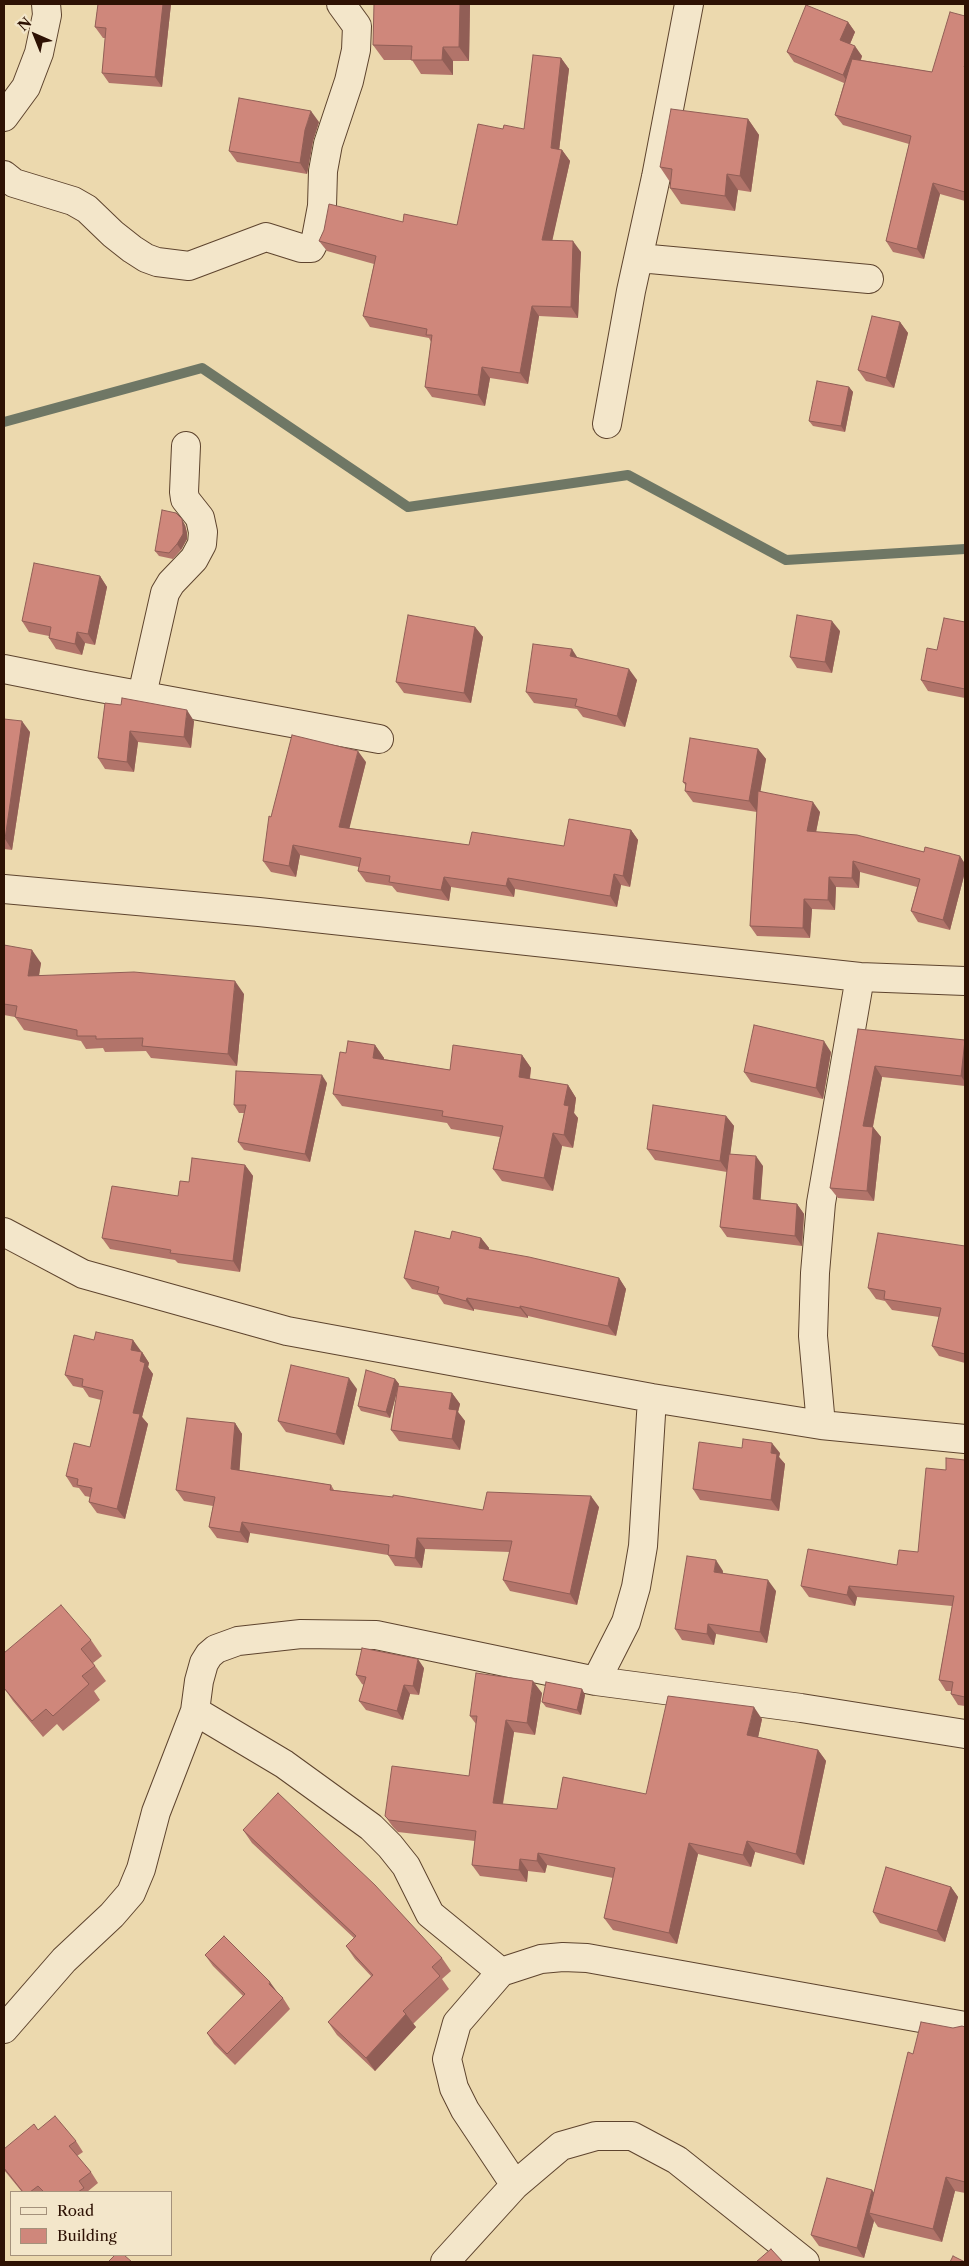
<!DOCTYPE html>
<style>
body{margin:0}
#map{position:relative;width:969px;height:2266px;overflow:hidden;background:#ecd9ae;font-family:"Libre Caslon Text",serif}
canvas{display:block}
.frame{position:absolute;inset:0;border:5px solid #2e1204;pointer-events:none}
.legend{position:absolute;left:10px;top:2191px;width:162px;height:65px;box-sizing:border-box;background:#f3e6ca;border:1px solid #a4917b;margin:0;padding:6px 9px;list-style:none;font-size:15px;color:#2e1204}
.legend li{display:flex;align-items:center;gap:10px;height:25px}
.legend b{width:25px;border:1px solid #a4917b}
.north{position:absolute;left:10px;top:10px;width:50px;height:50px;-webkit-text-stroke:4px #f3e6ca;paint-order:stroke;rotate:316deg;font-size:14px;font-weight:700;line-height:20px;text-align:center;color:#2e1204}
.north::after{content:'';display:block;margin:auto;width:18px;height:22px;background:#2e1204;clip-path:polygon(50% 0,100% 100%,50% 72%,0 100%)}
</style>
<div id="map">
<canvas width="969" height="2266"></canvas>
<div class="frame"></div>
<ul class="legend">
<li><b style="height:6px;background:#f3e6ca"></b>Road</li>
<li><b style="height:14px;background:#cf877b"></b>Building</li>
</ul>
<div class="north">N</div>
</div>
<script>
const g = document.querySelector('canvas').getContext('2d');
g.lineJoin = 'round';
function poly(rows) {
  const path = new Path2D();
  for (const r of rows) {
    path.moveTo(r[0], r[1]);
    for (let i = 2; i < r.length; i += 2) path.lineTo(r[i], r[i + 1]);
  }
  return path;
}
function trace(path, color, width, dash) {
  g.strokeStyle = color;
  g.lineWidth = width;
  g.lineCap = dash ? 'butt' : 'round';
  g.setLineDash(dash || []);
  g.stroke(path);
}
function fillPath(path, color) {
  g.fillStyle = color;
  g.fill(path, 'evenodd');
}
trace(poly([
 [4,422,202,368,408,507,628,475,786,560,965,549]
]), '#6f7765', 10);
const minor = poly([
 [4,117,26,87,39,53,47,15,46,4],
 [4,175,14,183,73,201,87,209,113,234,132,249,146,258,157,262,189,266,266,237,301,248,311,248,316,238,322,206,323,171,328,144,349,81,356,50,357,26,341,4],
 [639,258,869,279],
 [607,424,631,291,656,177,689,4],
 [4,669,84,685,379,739],
 [142,695,165,593,171,583,194,559,202,544,203,532,200,518,185,499,184,492,186,446],
 [4,889,259,912,860,977,965,981],
 [4,1232,83,1274,287,1331,652,1398,821,1425,965,1439],
 [821,1425,813,1336,815,1273,821,1203,860,977],
 [596,1681,626,1622,636,1587,643,1546,652,1398],
 [195,1711,284,1764,371,1827,390,1846,406,1866,430,1914,501,1972],
 [4,2029,64,1960,112,1915,131,1893,141,1869,156,1812,195,1711,199,1681,204,1663,209,1655,216,1649,238,1641,301,1634,376,1635,596,1681,801,1708,965,1734],
 [515,2185,465,2110,454,2088,447,2059,457,2023,501,1972,541,1959,563,1957,587,1958,965,2026],
 [445,2262,515,2185,561,2146,596,2136,632,2136,677,2160,805,2262]
]);
trace(minor, '#5e442e', 30);
trace(minor, '#f3e6ca', 28);
fillPath(poly([
 [98,4,171,4,162,87,109,83,102,73,106,38,103,38,95,27],
 [470,4,469,61,453,61,453,75,421,74,412,60,384,60,373,45],
 [965,16,965,201,940,194,924,259,893,252,886,241,909,144,843,125,835,115,844,83,794,62,787,52,848,22,855,32,850,44,862,56,861,60,932,72],
 [561,58,569,69,559,150,562,150,570,161,552,240,581,252,578,318,539,316,528,384,490,378,485,406,432,397,425,387,431,342,429,338,370,327,363,316,374,264,327,251,319,241,403,222,457,225,503,129,524,129],
 [748,119,759,135,751,192,738,190,735,211,681,204,670,188,670,182,660,167],
 [319,122,313,141,307,174,237,162,229,151],
 [900,322,908,333,894,388,866,381,858,370],
 [849,387,853,392,845,432,813,426,809,421],
 [185,525,187,533,187,539,181,550,173,559,159,556,155,551],
 [100,576,107,587,95,645,85,643,82,655,56,649,49,638,49,636,29,632,22,621],
 [965,622,965,698,928,691,921,680,937,650],
 [475,627,483,637,471,703,404,693,396,682],
 [840,631,832,673,797,668,790,657],
 [577,657,637,680,625,727,583,717,577,709,534,703,526,692],
 [105,703,194,721,191,748,138,742,134,772,105,769,98,758],
 [4,719,30,732,12,850,4,849],
 [758,749,766,759,760,791,820,812,816,832,924,852,960,856,965,864,965,872,950,930,918,922,911,911,917,887,860,872,859,888,836,887,835,910,812,909,810,938,757,936,750,926,757,812,693,802,685,791,686,786,683,782],
 [366,762,349,828,469,845,564,846,631,830,638,840,630,887,621,885,617,907,515,889,514,897,451,887,449,901,397,892,392,886,366,882,358,871,359,867,300,855,296,877,271,872,263,861,271,817],
 [4,945,41,963,39,975,244,994,237,1066,151,1058,146,1051,105,1052,103,1048,86,1049,81,1041,24,1030,15,1017,4,1015],
 [858,1029,965,1041,965,1086,882,1077,873,1127,881,1137,874,1201,838,1198,830,1188],
 [375,1045,384,1058,384,1059,450,1070,522,1055,531,1068,530,1079,568,1085,576,1098,574,1113,578,1118,573,1148,562,1146,553,1191,502,1181,493,1169,500,1137,451,1129,447,1123,342,1106,333,1094,346,1053],
 [831,1052,823,1099,751,1082,744,1072],
 [327,1083,310,1162,244,1150,238,1142,244,1113,239,1113,234,1105],
 [726,1116,734,1126,730,1154,763,1166,760,1200,797,1204,804,1214,802,1246,727,1237,720,1227,727,1172,655,1160,647,1149],
 [245,1165,253,1176,240,1272,178,1263,175,1260,110,1249,102,1238,178,1196,189,1182],
 [481,1238,489,1248,489,1250,619,1278,626,1289,616,1336,528,1316,528,1318,474,1309,474,1311,444,1304,438,1295,412,1289,404,1278,450,1239],
 [965,1246,965,1363,939,1356,932,1346,939,1317,892,1310,885,1301,876,1299,868,1288],
 [94,1340,133,1340,140,1352,142,1352,149,1363,148,1367,153,1374,142,1417,148,1424,125,1519,97,1513,89,1502,90,1497,85,1496,79,1488,73,1487,66,1476,90,1447,101,1400,89,1397,83,1388,73,1386,65,1375],
 [395,1379,399,1384,398,1386,452,1393,460,1404,458,1412,465,1421,460,1450,399,1441,391,1430,398,1388,390,1418,361,1411,358,1406],
 [357,1389,344,1445,286,1432,278,1421],
 [235,1423,242,1434,239,1470,331,1485,334,1490,483,1510,599,1507,577,1605,510,1591,503,1580,510,1552,425,1549,422,1568,395,1566,388,1555,250,1533,248,1543,217,1538,209,1527,213,1506,184,1501,176,1490],
 [780,1453,779,1457,785,1464,779,1511,700,1500,693,1489],
 [965,1460,965,1706,958,1705,951,1694,951,1691,946,1691,939,1680,952,1606,857,1597,855,1606,809,1597,801,1586,897,1565,918,1552,946,1470],
 [723,1571,723,1574,776,1591,767,1643,716,1634,714,1645,682,1640,675,1629],
 [91,1640,102,1656,93,1663,106,1681,94,1691,100,1700,63,1731,57,1724,43,1737,13,1701,4,1688,4,1653],
 [424,1668,419,1695,410,1694,403,1720,366,1710,359,1701,364,1685,362,1684,356,1675],
 [582,1689,585,1695,581,1715,546,1707,542,1702],
 [542,1693,535,1735,514,1732,503,1804,557,1809,646,1794,762,1719,758,1737,818,1750,826,1761,804,1865,755,1852,751,1867,698,1854,677,1944,613,1930,604,1918,613,1878,547,1865,545,1873,528,1871,527,1882,480,1876,472,1865,475,1841,398,1832,393,1827,385,1816,469,1776,476,1724,470,1716],
 [243,1830,442,1958,451,1971,442,1979,449,1989,413,2024,416,2027,375,2071,337,2035,328,2022,371,1976,355,1959,346,1946,354,1938,252,1843],
 [951,1887,958,1897,945,1942,880,1923,873,1912],
 [205,1955,283,1998,290,2009,235,2065,214,2044,207,2033,243,1996,213,1966],
 [965,2027,965,2193,955,2191,942,2242,878,2227,874,2221,864,2258,819,2246,811,2235,874,2192,913,2054,953,2028],
 [38,2130,76,2141,83,2152,77,2156,91,2172,98,2183,87,2192,22,2192,4,2170,4,2149]
]), '#b2746a');
fillPath(poly([
 [163,4,171,4,162,87,155,77],
 [460,4,470,4,469,61,459,47],
 [848,22,855,32,847,51,840,40],
 [855,46,862,56,850,86,843,75],
 [443,47,453,61,453,75,442,60],
 [561,58,569,69,558,159,551,148],
 [311,111,319,122,313,141,307,174,300,163,305,130],
 [748,119,759,135,751,192,740,176],
 [562,150,570,161,550,251,542,240],
 [727,174,738,190,735,211,725,196],
 [933,183,940,194,924,259,917,249],
 [573,241,581,252,578,318,571,307],
 [532,306,539,316,528,384,520,373],
 [900,322,908,333,894,388,886,378],
 [482,367,490,378,485,406,478,395],
 [849,387,853,392,845,432,841,426],
 [182,519,185,525,187,533,187,539,181,550,177,544],
 [100,576,107,587,95,645,88,634],
 [832,621,840,631,832,673,825,662],
 [475,627,483,637,471,703,464,693],
 [77,632,85,643,82,655,75,644],
 [572,649,579,660,570,656],
 [629,669,637,680,625,727,617,716],
 [187,710,194,721,191,748,184,737],
 [22,721,30,732,12,850,5,839],
 [130,731,138,742,134,772,127,762],
 [758,749,766,759,757,812,749,801],
 [358,751,366,762,347,838,339,827],
 [813,802,820,812,814,842,807,831],
 [631,830,638,840,630,887,623,876],
 [293,845,300,855,296,877,289,866],
 [960,856,965,864,965,872,950,930,943,920],
 [853,861,860,872,859,888,852,878],
 [614,874,621,885,617,907,610,896],
 [444,877,451,887,449,901,441,890],
 [829,877,836,887,835,910,828,900],
 [508,878,515,889,514,897,506,886],
 [804,899,812,909,810,938,803,928],
 [32,950,41,963,37,988,28,976],
 [235,981,244,994,237,1066,228,1054],
 [965,1040,965,1082,961,1076],
 [824,1041,831,1052,823,1099,816,1088],
 [375,1045,384,1058,382,1071,373,1058],
 [522,1055,531,1068,528,1090,519,1077],
 [875,1066,882,1077,871,1136,863,1126],
 [322,1075,327,1083,310,1162,305,1154],
 [568,1085,576,1098,574,1113,578,1118,573,1148,564,1135,564,1105],
 [726,1116,734,1126,728,1172,720,1161],
 [873,1127,881,1137,874,1201,867,1191],
 [553,1133,562,1146,553,1191,544,1178],
 [756,1156,763,1166,760,1209,753,1199],
 [245,1165,253,1176,240,1272,233,1261],
 [797,1204,804,1214,802,1246,795,1236],
 [481,1238,489,1248,486,1259,479,1248],
 [619,1278,626,1289,616,1336,608,1326],
 [467,1298,474,1309,474,1311,466,1301],
 [520,1306,528,1316,528,1318,520,1308],
 [133,1340,141,1351,138,1360,131,1350],
 [142,1352,149,1363,148,1367,153,1374,142,1417,148,1424,125,1519,117,1509,133,1413,140,1361],
 [349,1378,357,1389,344,1445,336,1434],
 [395,1379,399,1384,390,1418,386,1412],
 [452,1393,460,1404,458,1412,465,1421,460,1450,452,1439,449,1409],
 [235,1423,242,1434,239,1479,231,1469],
 [772,1443,780,1453,779,1457,785,1464,779,1511,771,1500,771,1453],
 [591,1496,599,1507,577,1605,570,1594],
 [242,1522,250,1533,248,1543,240,1532],
 [417,1538,425,1549,422,1568,415,1558],
 [716,1560,723,1571,721,1583,714,1572],
 [768,1580,776,1591,767,1643,760,1632],
 [849,1586,857,1597,855,1606,847,1595],
 [708,1624,716,1634,714,1645,707,1634],
 [418,1659,424,1668,419,1695,413,1686],
 [533,1681,542,1693,535,1735,527,1723],
 [404,1685,410,1694,403,1720,397,1711],
 [582,1689,585,1695,581,1715,577,1710],
 [754,1707,762,1719,756,1747,747,1735],
 [506,1720,514,1732,501,1814,493,1803],
 [818,1750,826,1761,804,1865,796,1854],
 [747,1841,755,1852,751,1867,743,1855],
 [689,1843,698,1854,677,1944,669,1933],
 [538,1853,547,1865,545,1873,537,1861],
 [520,1859,528,1871,527,1882,519,1870],
 [951,1887,958,1897,945,1942,937,1931],
 [270,1982,278,1993,269,1984],
 [406,2014,416,2027,375,2071,366,2058],
 [946,2177,955,2191,942,2242,933,2229],
 [872,2190,880,2201,869,2213,874,2221,864,2258,857,2248]
]), '#915e56');
const building = poly([
 [98,4,163,4,155,77,102,73,106,28,95,27,98,4],
 [374,4,460,4,459,47,443,47,442,60,411,60,412,46,373,45,374,4],
 [806,5,848,22,840,40,855,46,843,75,787,52,806,5],
 [950,12,965,16,965,64,964,67,965,68,965,192,933,183,917,249,886,241,911,136,835,115,852,59,932,72,950,12],
 [533,55,561,58,551,148,562,150,542,240,573,241,571,307,532,306,520,373,482,367,478,395,425,387,432,335,426,335,427,329,363,316,376,256,319,241,324,230,329,204,403,222,404,214,457,225,478,124,503,129,504,125,524,129,533,55],
 [239,98,311,111,305,130,300,163,229,151,239,98],
 [671,109,748,119,740,176,727,174,725,196,670,188,672,169,660,167,671,109],
 [872,316,900,322,886,378,858,370,872,316],
 [817,381,849,387,841,426,809,421,817,381],
 [162,510,176,513,182,519,183,527,183,534,177,544,169,553,155,551,162,510],
 [34,563,100,576,88,634,77,632,75,644,49,638,51,627,22,621,34,563],
 [408,615,475,627,464,693,396,682,408,615],
 [797,615,832,621,825,662,790,657,797,615],
 [944,618,965,622,965,689,921,680,927,648,937,650,944,618],
 [533,644,572,649,570,656,629,669,617,716,575,706,577,699,526,692,533,644],
 [122,698,187,710,184,737,130,731,127,762,98,758,105,703,121,705,122,698],
 [4,719,22,721,5,839,4,839,4,719],
 [292,735,358,751,339,827,469,845,472,832,564,846,569,819,631,830,623,876,614,874,610,896,508,878,506,886,444,877,441,890,389,882,390,876,358,871,361,858,293,845,289,866,263,861,269,816,271,817,292,735],
 [690,738,758,749,749,801,685,791,686,783,683,782,690,738],
 [758,791,813,802,807,831,857,835,924,852,925,847,960,856,943,920,911,911,920,879,853,861,852,878,829,877,828,900,804,899,803,928,750,926,758,791],
 [4,945,32,950,28,976,134,972,235,981,228,1054,142,1046,143,1038,96,1039,96,1036,77,1036,77,1030,15,1017,17,1006,4,1004,4,945],
 [754,1025,824,1041,816,1088,744,1072,754,1025],
 [858,1029,965,1040,961,1076,875,1066,863,1126,873,1127,867,1191,830,1188,858,1029],
 [348,1041,375,1045,373,1058,450,1070,453,1045,522,1055,519,1077,568,1085,564,1105,569,1106,564,1135,553,1133,544,1178,493,1169,503,1126,442,1116,443,1111,333,1094,340,1052,346,1053,348,1041],
 [236,1071,322,1075,305,1154,238,1142,246,1105,234,1105,236,1071],
 [653,1105,726,1116,720,1161,647,1149,653,1105],
 [729,1154,756,1156,753,1199,797,1204,795,1236,720,1227,729,1154],
 [192,1158,245,1165,233,1261,170,1253,171,1250,102,1238,112,1186,178,1196,180,1181,189,1182,192,1158],
 [415,1231,450,1239,452,1231,481,1238,479,1248,529,1257,619,1278,608,1326,520,1306,520,1308,467,1298,466,1301,437,1293,439,1287,404,1278,415,1231],
 [878,1233,965,1246,965,1354,932,1346,941,1308,884,1299,885,1291,868,1288,878,1233],
 [96,1332,133,1340,131,1350,142,1352,140,1361,145,1363,133,1413,140,1414,117,1509,89,1502,92,1488,77,1485,78,1479,66,1476,74,1443,90,1447,103,1391,82,1386,83,1379,65,1375,74,1335,94,1340,96,1332],
 [291,1365,349,1378,336,1434,278,1421,291,1365],
 [366,1370,395,1379,386,1412,358,1406,366,1370],
 [398,1386,452,1393,449,1409,457,1410,452,1439,391,1430,398,1386],
 [187,1418,235,1423,231,1469,331,1485,330,1490,393,1497,393,1495,483,1510,487,1492,591,1496,570,1594,503,1580,512,1541,417,1538,415,1558,388,1555,389,1545,242,1522,240,1532,209,1527,215,1497,176,1490,187,1418],
 [743,1439,772,1443,771,1453,777,1454,771,1500,693,1489,699,1442,742,1448,743,1439],
 [946,1458,965,1460,965,1697,951,1694,953,1682,939,1680,954,1596,849,1586,847,1595,801,1586,808,1549,897,1565,899,1550,918,1552,926,1468,946,1470,946,1458],
 [687,1556,716,1560,714,1572,768,1580,760,1632,708,1624,707,1634,675,1629,687,1556],
 [61,1605,91,1640,81,1649,95,1666,82,1676,89,1684,53,1716,46,1709,32,1721,4,1688,4,1684,5,1684,4,1683,4,1653,61,1605],
 [362,1648,418,1659,413,1686,404,1685,397,1711,359,1701,366,1677,356,1675,362,1648],
 [476,1673,533,1681,527,1723,506,1720,493,1803,557,1809,563,1777,646,1794,668,1696,754,1707,747,1735,818,1750,796,1854,747,1841,743,1855,689,1843,669,1933,604,1918,615,1868,538,1853,537,1861,520,1859,519,1870,472,1865,476,1831,389,1820,385,1816,392,1766,469,1776,477,1716,470,1716,476,1673],
 [546,1682,582,1689,577,1710,542,1702,546,1682],
 [278,1793,375,1885,442,1958,432,1967,440,1976,403,2011,406,2014,366,2058,328,2022,373,1975,346,1946,356,1936,243,1830,278,1793],
 [886,1867,951,1887,937,1931,873,1912,886,1867],
 [224,1936,270,1982,269,1984,283,1998,227,2054,207,2033,245,1994,205,1955,224,1936],
 [921,2022,953,2028,962,2026,965,2027,965,2182,946,2177,933,2229,869,2213,908,2052,913,2054,921,2022],
 [55,2116,76,2141,69,2146,91,2172,79,2181,84,2188,78,2192,44,2192,38,2186,30,2192,23,2192,4,2168,4,2149,34,2124,38,2130,55,2116],
 [827,2178,872,2190,857,2248,811,2235,827,2178],
 [771,2249,783,2262,756,2262,771,2249],
 [115,2255,124,2255,132,2262,108,2262,115,2255],
 [953,2256,965,2262,950,2262,953,2256]
]);
fillPath(building, '#cf877b');
trace(building, '#915e56', 1);
</script>
